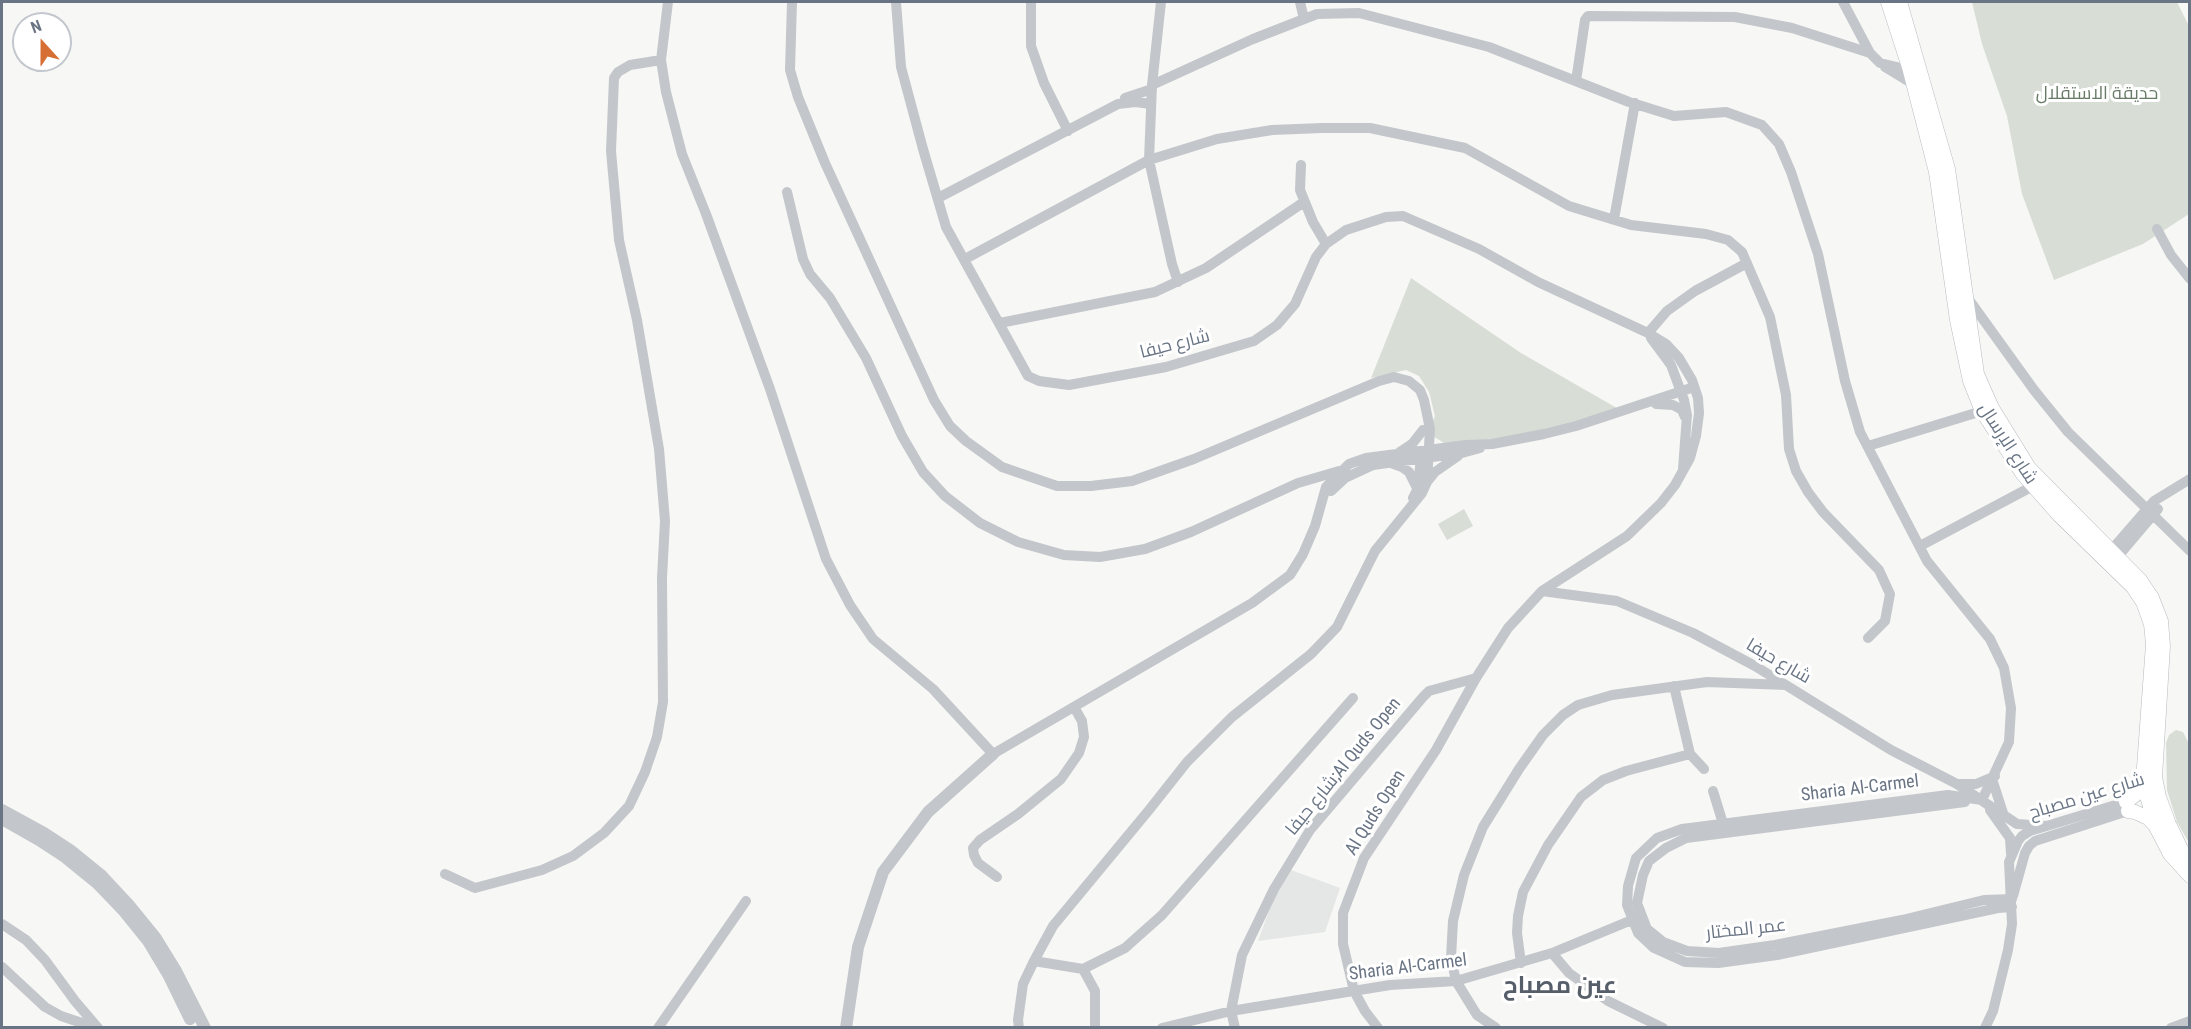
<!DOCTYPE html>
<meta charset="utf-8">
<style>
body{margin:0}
#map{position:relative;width:2191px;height:1029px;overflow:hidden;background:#f7f7f5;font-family:"Roboto Condensed",sans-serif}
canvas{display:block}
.frame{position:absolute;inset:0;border:3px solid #697484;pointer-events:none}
.north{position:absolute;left:12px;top:12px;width:60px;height:60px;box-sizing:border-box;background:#fff;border:2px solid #c3c7ce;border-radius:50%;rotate:339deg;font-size:16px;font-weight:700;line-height:24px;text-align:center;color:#697484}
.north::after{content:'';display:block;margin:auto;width:21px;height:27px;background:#d76f35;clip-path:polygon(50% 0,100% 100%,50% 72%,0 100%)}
</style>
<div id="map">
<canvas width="2191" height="1029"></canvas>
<div class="frame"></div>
<div class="north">N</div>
</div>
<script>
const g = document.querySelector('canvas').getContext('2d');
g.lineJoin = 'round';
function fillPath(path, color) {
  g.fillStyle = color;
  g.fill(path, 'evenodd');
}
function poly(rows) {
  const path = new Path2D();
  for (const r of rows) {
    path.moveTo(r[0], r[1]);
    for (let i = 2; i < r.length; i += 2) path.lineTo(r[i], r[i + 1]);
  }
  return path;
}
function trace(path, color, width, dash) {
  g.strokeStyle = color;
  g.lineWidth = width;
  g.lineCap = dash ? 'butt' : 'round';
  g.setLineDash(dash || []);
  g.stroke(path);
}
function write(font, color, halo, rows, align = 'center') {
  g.font = font + ' "Roboto Condensed",Cairo,sans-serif';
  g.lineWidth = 6;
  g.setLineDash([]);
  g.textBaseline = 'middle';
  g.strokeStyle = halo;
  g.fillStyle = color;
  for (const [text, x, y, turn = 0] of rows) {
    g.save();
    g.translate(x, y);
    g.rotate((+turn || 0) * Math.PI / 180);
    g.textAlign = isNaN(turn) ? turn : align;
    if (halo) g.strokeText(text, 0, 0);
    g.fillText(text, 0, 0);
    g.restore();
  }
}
fillPath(poly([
 [1291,870,1340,888,1325,932,1258,941,1274,897]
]), '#e5e6e6');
fillPath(poly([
 [1972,2,2177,2,2189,26,2189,214,2143,244,2054,280,2022,194,2007,116,1982,44],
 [1411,278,1521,353,1622,411,1562,430,1451,447,1431,435,1430,429,1435,416,1429,392,1419,376,1406,370,1371,378],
 [1464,509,1473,526,1447,540,1438,524],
 [2176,730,2183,732,2189,744,2189,843,2177,822,2167,790,2166,743,2169,735]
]), '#d8ded6');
const secondary = poly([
 [1888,2,1909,67,1936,172,1957,320,1970,381,1982,411,2022,473,2059,515,2133,587,2143,602,2151,624,2153,644,2143,781,2155,825,2170,854,2190,876],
 [1900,2,1948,169,1977,374,1992,408,2029,468,2140,580,2152,598,2161,621,2163,646,2155,777,2159,797,2169,824,2181,849,2190,859],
 [2126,802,2139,792,2143,781],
 [2128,811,2135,812,2148,818,2155,825]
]);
trace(secondary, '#b6b9be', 15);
trace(poly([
 [668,2,661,60,666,92,682,154,706,214,770,389,826,559,850,605,873,639,933,689,993,754,1252,603,1290,575,1303,554,1315,526,1326,487,1349,464,1366,458,1466,445,1492,444,1544,434,1576,426,1694,387],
 [792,2,790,70,798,97,825,163,934,400,950,426,966,441,1002,467,1057,486,1091,486,1132,481,1194,459,1379,381,1394,377,1409,381,1420,390,1424,400,1430,429,1427,482,1422,493,1375,551,1337,627,1311,654,1232,717,1187,762,1149,810,1053,926,1034,961],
 [896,2,901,67,923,149,946,227,1028,376,1039,381,1069,385,1166,367,1254,341,1277,325,1295,304,1316,257,1326,244,1346,230,1386,217,1403,216,1479,249,1538,282,1648,333,1666,344,1679,358,1692,380,1698,398,1699,413,1696,436,1690,458,1675,485,1661,503,1627,536,1542,591,1508,628,1476,678,1436,750,1364,858,1343,913,1343,944,1354,991,1365,1011,1378,1028],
 [1031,2,1031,46,1044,83,1068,131],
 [1161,2,1152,85,1149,160,1172,264,1178,282],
 [1300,2,1304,19],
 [1843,2,1870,53,1880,63,1901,68,1909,67],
 [1885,67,1913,84],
 [1576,81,1585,20,1588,16,1735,17,1792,28,1870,53],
 [1152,85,1253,39,1317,14,1359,13,1489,47,1629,102,1674,116,1726,112,1762,125,1779,144,1791,172,1818,254,1845,381,1860,432,1927,561,1990,639,2004,668,2011,708,2009,742,1982,800],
 [1125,98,1152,89],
 [1301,165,1300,190,1313,222,1326,244],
 [787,192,803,259,810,274,830,298,866,358,902,436,923,472,945,496,980,523,1018,542,1064,555,1100,557,1145,549,1191,532,1298,483,1339,471],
 [938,198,1118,104,1135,102,1151,104],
 [1614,219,1635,103],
 [2157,229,2171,255,2190,279],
 [965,259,1149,160,1217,139,1272,130,1322,128,1370,128,1465,148,1569,206,1631,225,1706,234,1728,240,1742,252,1770,317,1786,395,1789,449,1796,471,1808,492,1823,512,1879,570,1890,594,1885,621,1868,638],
 [1967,297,2034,390,2068,432,2190,551],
 [1000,323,1155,292,1206,268,1304,202],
 [1648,333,1667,311,1695,291,1747,263],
 [1651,338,1671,365,1684,400,1687,415,1683,469],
 [1656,404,1673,405,1682,410,1685,417],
 [1868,446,1982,411],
 [1400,452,1412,444,1423,430],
 [1391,463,1402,467,1409,472,1417,488],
 [1427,482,1435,472,1458,456],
 [1331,491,1345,478,1373,465,1462,453,1480,448],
 [1413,498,1417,490,1422,452],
 [1920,546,2033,486],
 [2107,555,2154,501,2190,479],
 [2114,561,2158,509],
 [1542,591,1617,601,1693,633,1755,666,1891,750,1957,784,2017,824,2046,826],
 [1674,686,1690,754,1704,769],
 [1993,782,2004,816],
 [1958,784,1976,784,1995,776],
 [1713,791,1725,830],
 [1982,800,1948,795,1682,829,1657,838,1636,858,1628,886,1627,905,1638,933,1654,948,1685,962,1718,963,1777,955,1998,908,2012,907],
 [1965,802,1686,838,1666,848,1649,861,1643,875,1637,903,1647,929,1663,942,1687,951,1719,953,1775,945,1902,920,1984,900,2012,899],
 [1990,810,2010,838,2011,854],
 [445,874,475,888,542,870,573,856,604,833,629,806,645,772,657,737,663,702,662,578,665,521,659,449,637,320,619,240,611,151,614,78,618,72,630,65,661,60],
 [997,877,978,863,974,855,973,848,980,840,1018,814,1061,779,1079,753,1084,737,1082,721,1074,707],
 [2013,896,2025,853,2029,846,2035,841,2134,809],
 [2,924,26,940,45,960,75,1001,98,1028],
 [1552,953,1569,973,1608,1001,1663,1028],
 [1521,963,1517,933,1518,916,1523,892,1548,845,1581,797,1603,780,1626,771,1690,754],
 [2,967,45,1007,61,1016,97,1028],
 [1083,969,1125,948,1162,915,1353,698],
 [658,1028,746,901],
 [1019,1028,1018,1020,1023,984,1034,961,1083,969,1095,991,1095,1028],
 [1162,1028,1231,1011,1242,955,1274,889,1310,830,1423,697,1429,691,1476,678],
 [1235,1028,1231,1011,1390,985,1456,981,1552,953,1639,917],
 [1496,1028,1477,1015,1456,981,1451,958,1453,921,1464,875,1483,827,1519,769,1543,735,1563,715,1578,705,1612,695,1707,682,1786,685],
 [1985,1028,1993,1011,2008,950,2012,924,2009,862,2018,841,2022,836,2030,831,2132,800],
 [2171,1028,2190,1021]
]), '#c3c6ca', 10);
trace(poly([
 [2,810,44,833,70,850,102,876,129,905,155,937,176,971,205,1028],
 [2,819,39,840,65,857,97,883,123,910,148,941,169,976,190,1019],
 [846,1028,858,947,883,872,928,812,993,754]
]), '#c3c6ca', 12);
trace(secondary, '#fff', 14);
write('18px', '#687b67', '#fff', [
 ["حديقة الاستقلال",2097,94]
]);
write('18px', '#697484', '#fff', [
 ["شارع حيفا",1175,345,-14],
 ["شارع الإرسال",2007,444,57],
 ["شارع حيفا",1778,662,30],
 ["شارع حيفا;Al Quds Open",1344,767,-51],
 ["Sharia Al-Carmel",1860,789,-7],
 ["شارع عين مصباح",2087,797,-17],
 ["Al Quds Open",1376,813,-58],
 ["عمر المختار",1746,930,-6],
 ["Sharia Al-Carmel",1408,968,-7]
]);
write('bold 24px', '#565e69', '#fff', [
 ["عين مصباح",1560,987]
]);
</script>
